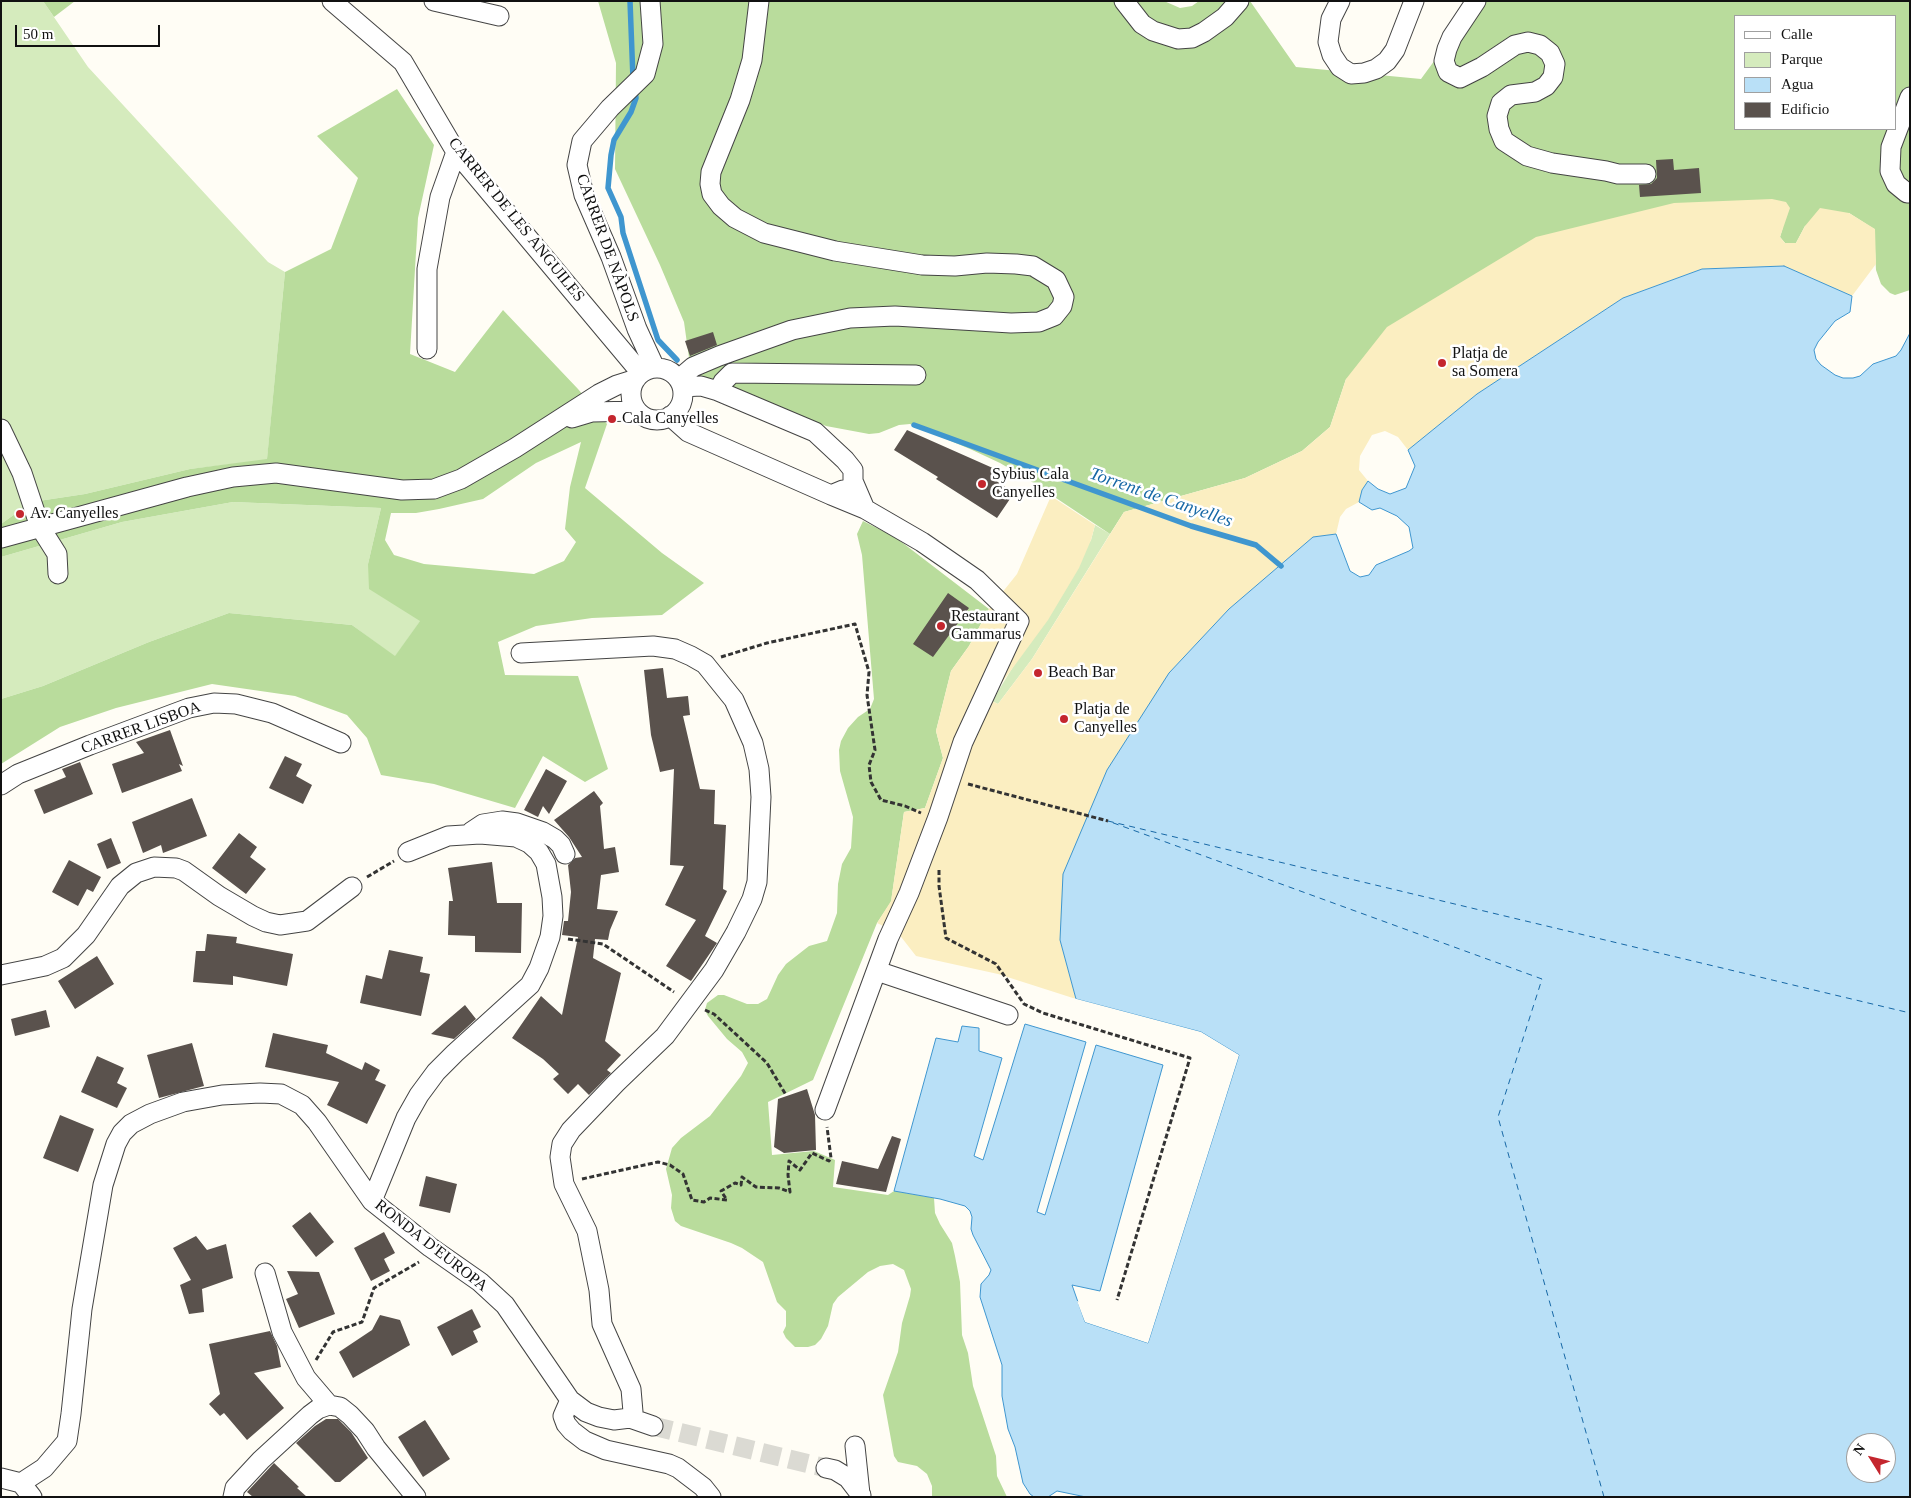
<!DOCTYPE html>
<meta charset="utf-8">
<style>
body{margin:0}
#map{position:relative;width:1911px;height:1498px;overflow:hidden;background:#fffdf5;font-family:"Times New Roman",serif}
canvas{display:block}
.frame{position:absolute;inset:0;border:2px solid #111;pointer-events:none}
.legend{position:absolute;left:1734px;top:15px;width:162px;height:115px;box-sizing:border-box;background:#fff;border:1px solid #a0a0a0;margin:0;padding:6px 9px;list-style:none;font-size:15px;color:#111}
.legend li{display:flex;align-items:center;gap:10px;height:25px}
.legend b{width:25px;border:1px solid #a0a0a0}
.north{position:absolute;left:1846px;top:1433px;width:50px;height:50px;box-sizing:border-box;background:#fff;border:1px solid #a0a0a0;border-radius:50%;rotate:306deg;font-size:14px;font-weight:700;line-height:20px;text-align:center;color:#111}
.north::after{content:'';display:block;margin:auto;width:18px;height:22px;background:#c4262e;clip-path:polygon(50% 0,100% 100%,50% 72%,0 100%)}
.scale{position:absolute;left:15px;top:25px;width:145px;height:22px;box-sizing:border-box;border:2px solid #111;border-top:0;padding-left:6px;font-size:15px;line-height:18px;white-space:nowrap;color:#111;-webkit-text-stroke:4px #fff;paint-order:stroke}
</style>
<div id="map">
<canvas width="1911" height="1498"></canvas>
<div class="frame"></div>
<ul class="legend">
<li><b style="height:6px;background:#fff"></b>Calle</li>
<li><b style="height:14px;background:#d5ebbd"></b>Parque</li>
<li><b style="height:14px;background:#b9e0f7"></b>Agua</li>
<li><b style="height:14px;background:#5a524d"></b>Edificio</li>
</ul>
<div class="north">N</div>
<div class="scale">50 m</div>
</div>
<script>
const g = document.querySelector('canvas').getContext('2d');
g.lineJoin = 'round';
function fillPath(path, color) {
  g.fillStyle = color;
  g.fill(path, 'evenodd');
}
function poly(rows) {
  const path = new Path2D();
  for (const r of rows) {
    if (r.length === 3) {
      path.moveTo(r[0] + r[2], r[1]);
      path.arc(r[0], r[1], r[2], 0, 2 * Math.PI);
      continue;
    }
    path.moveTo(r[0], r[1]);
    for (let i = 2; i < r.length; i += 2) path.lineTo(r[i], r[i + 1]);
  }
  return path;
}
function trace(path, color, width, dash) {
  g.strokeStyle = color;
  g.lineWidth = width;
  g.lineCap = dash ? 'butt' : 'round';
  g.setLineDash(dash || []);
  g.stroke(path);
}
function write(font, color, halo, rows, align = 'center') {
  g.font = font + ' "Times New Roman",serif';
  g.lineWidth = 5;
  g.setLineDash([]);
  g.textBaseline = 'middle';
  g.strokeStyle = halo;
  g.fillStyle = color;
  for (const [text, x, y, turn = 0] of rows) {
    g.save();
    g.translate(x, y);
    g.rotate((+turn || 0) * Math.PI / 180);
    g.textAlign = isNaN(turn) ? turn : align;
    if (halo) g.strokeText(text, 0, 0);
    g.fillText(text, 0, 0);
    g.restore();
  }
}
fillPath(poly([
 [1,1,43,1,88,67,268,262,285,272,267,460,190,469,85,494,32,502,1,524],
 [233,502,381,508,368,564,421,620,395,657,352,625,229,613,149,642,43,686,1,699,1,557,122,522],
 [1095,525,1110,534,1032,659,998,704,992,701,1091,540]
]), '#d5ebbd');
fillPath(poly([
 [43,1,75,1,54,17],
 [598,1,1164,1,1180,8,1192,6,1199,1,1250,1,1296,67,1421,79,1478,1,1910,1,1910,290,1895,295,1890,293,1881,284,1876,270,1874,229,1849,213,1805,226,1796,243,1785,243,1780,237,1783,227,1346,379,1330,427,1302,451,1245,478,1124,512,1110,534,1029,480,1000,463,970,449,910,424,899,425,879,433,869,434,826,426,691,372,684,322,660,265,615,169,616,63],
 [1735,16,1895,16,1895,129,1735,129],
 [397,89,434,145,418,218,410,354,455,372,503,310,578,389,607,424,585,488,662,553,704,583,662,615,592,618,536,626,498,642,505,675,578,676,608,769,585,782,543,756,515,808,434,784,381,775,367,738,347,715,295,696,212,684,116,708,60,727,1,764,1,699,43,686,149,642,229,613,352,625,395,656,420,621,369,589,368,564,381,508,233,502,122,522,1,557,1,524,32,502,85,494,190,469,267,459,285,272,331,249,358,178,317,136],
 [581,442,570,487,565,529,576,542,564,561,534,574,424,564,394,555,385,540,391,513,416,513,439,509,483,499,536,463],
 [863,521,895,537,989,609,969,646,951,671,936,731,943,758,925,808,904,812,891,902,877,923,813,1080,768,1102,772,1155,814,1151,835,1160,833,1187,888,1195,894,1191,934,1198,935,1213,940,1224,952,1243,955,1256,960,1282,962,1335,968,1353,973,1386,996,1456,997,1476,1007,1497,932,1497,932,1486,927,1474,917,1466,898,1462,894,1456,883,1395,898,1352,902,1323,910,1296,911,1289,904,1270,893,1264,880,1266,868,1272,838,1297,833,1304,828,1326,821,1339,815,1345,808,1347,795,1347,786,1338,783,1332,786,1326,786,1311,777,1302,763,1262,742,1248,731,1243,681,1226,675,1221,671,1208,672,1195,666,1169,672,1148,681,1138,710,1116,741,1076,748,1063,742,1052,727,1039,708,1016,705,1010,707,1003,718,995,724,995,747,1004,758,1004,767,999,778,975,786,964,809,946,827,941,837,913,838,884,842,864,851,848,853,817,840,771,839,750,841,741,848,728,858,717,870,709,874,699,862,555,857,534]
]), '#b9dc9c');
fillPath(poly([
 [1772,199,1786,202,1790,208,1780,237,1785,243,1796,243,1805,226,1820,208,1849,213,1875,229,1876,264,1852,296,1783,266,1702,269,1623,298,1477,394,1408,450,1398,437,1385,431,1372,435,1360,456,1359,470,1368,481,1362,490,1359,502,1346,509,1340,517,1336,534,1313,537,1229,609,1169,673,1060,940,1076,999,998,974,916,956,898,933,877,923,891,901,904,812,925,808,943,758,936,731,951,671,969,646,989,609,1017,574,1051,496,1095,525,1091,540,1079,568,1048,620,1001,684,992,701,998,704,1032,659,1124,512,1245,478,1302,451,1330,427,1346,379,1387,327,1536,237,1674,203]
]), '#fbeec1');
const water = poly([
 [1784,266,1852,296,1850,312,1835,321,1818,342,1814,350,1816,359,1821,365,1835,375,1843,378,1853,378,1860,376,1873,364,1896,356,1901,350,1910,333,1910,1497,1086,1497,1057,1491,1048,1497,1034,1497,1030,1494,1023,1483,1015,1447,1008,1429,1002,1396,1002,1365,980,1297,981,1284,989,1275,991,1270,973,1235,971,1229,972,1217,970,1211,965,1206,940,1199,894,1191,936,1038,958,1042,962,1026,979,1028,979,1051,1002,1058,974,1156,983,1160,1025,1024,1086,1042,1037,1212,1045,1215,1096,1045,1163,1065,1100,1291,1072,1285,1085,1322,1148,1343,1239,1055,1201,1032,1076,999,1060,940,1063,874,1107,770,1169,673,1229,609,1313,537,1336,534,1350,571,1360,577,1369,575,1376,565,1409,551,1413,548,1409,527,1397,516,1380,508,1372,510,1359,502,1362,490,1368,481,1378,489,1390,494,1406,488,1415,466,1408,450,1477,394,1623,298,1702,269,1784,266],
 [1856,1443,1886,1443,1886,1473,1856,1473,1856,1443]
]);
fillPath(water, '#b9e0f7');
trace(water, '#3f96cf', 1);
fillPath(poly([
 [1073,998,1201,1032,1239,1055,1148,1343,1085,1322,1077,1301,1080,1302,1087,1320,1146,1340,1237,1056,1200,1034,1075,1001]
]), '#fffdf5');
trace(poly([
 [630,1,633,79],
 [635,91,636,98,631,112,614,140,611,155,608,188,621,217,623,233,658,340,677,360],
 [914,425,1191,526,1256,545,1281,566]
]), '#3f96cf', 5.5);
trace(poly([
 [1604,1497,1498,1117,1542,979,1108,821,1910,1013]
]), '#1768a6', 1, [6, 5]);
fillPath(poly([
 [1673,159,1674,170,1699,168,1701,193,1640,197,1639,185,1651,184,1657,178,1656,160],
 [713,332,717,345,690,356,685,341],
 [907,430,995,469,995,480,1014,493,997,518,936,479,938,477,894,450],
 [948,593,969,608,933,657,913,644],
 [663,668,667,698,688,696,690,715,683,716,700,789,715,790,714,824,726,825,723,889,727,891,705,936,717,943,691,981,666,966,696,920,665,905,684,866,670,865,674,769,660,772,651,735,644,670],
 [170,730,183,766,179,764,182,771,122,793,112,764,144,753,136,742],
 [285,756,302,764,296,776,312,785,303,804,269,788],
 [80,762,93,794,44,814,34,790,66,777,62,769],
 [546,769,567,781,549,814,543,806,538,817,524,810],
 [594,791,603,803,600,806,604,849,615,847,619,872,601,875,597,909,618,911,610,930,608,940,595,939,593,958,621,973,605,1041,621,1055,607,1070,611,1073,589,1095,578,1084,568,1094,553,1079,559,1074,543,1059,512,1038,541,996,562,1015,578,937,562,935,564,921,568,921,571,892,568,865,575,858,582,857,569,837,554,820],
 [192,798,207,836,163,853,161,845,143,853,132,822],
 [239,833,257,847,250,857,266,869,246,894,212,868],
 [111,838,121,863,107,869,97,844],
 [69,860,101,877,93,892,87,889,78,906,52,892],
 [492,862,497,903,522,903,521,953,475,952,475,936,448,935,449,901,453,901,448,868],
 [207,934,237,937,236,943,293,954,287,986,233,976,233,985,193,982,196,951,205,951],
 [389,950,423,957,420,972,430,974,421,1016,360,1003,366,975,382,979],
 [97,956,114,984,75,1009,58,981],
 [465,1005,476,1019,454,1039,431,1034],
 [46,1010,50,1027,15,1036,11,1019],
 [273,1033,328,1045,326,1053,362,1070,365,1062,380,1070,375,1080,386,1085,367,1124,327,1105,339,1082,265,1067],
 [192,1043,204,1086,159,1098,147,1055],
 [97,1056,124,1068,117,1083,127,1088,117,1108,81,1092],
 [807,1089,815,1115,816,1150,784,1153,774,1147,778,1099],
 [60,1115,94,1129,78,1172,43,1158],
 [892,1136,901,1139,886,1192,836,1184,842,1161,878,1169],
 [426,1176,457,1184,450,1213,419,1206],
 [310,1212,334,1242,316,1257,292,1226],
 [384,1232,395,1253,384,1259,390,1271,371,1281,354,1248],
 [196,1236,207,1250,226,1244,233,1278,202,1289,204,1312,189,1314,180,1285,191,1280,173,1248],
 [287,1271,319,1272,335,1314,299,1328,286,1299,298,1294],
 [472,1309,481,1327,473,1331,478,1342,452,1356,437,1327],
 [380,1315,400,1320,410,1345,353,1378,339,1352,372,1330],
 [270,1331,277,1346,281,1367,254,1373,284,1408,247,1440,224,1413,220,1416,209,1404,220,1394,209,1344],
 [326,1419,338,1419,351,1432,368,1458,340,1482,335,1482,296,1443,315,1426],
 [425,1420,450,1459,423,1477,398,1437],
 [274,1463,299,1487,297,1488,307,1497,253,1497,247,1492]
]), '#5a524d');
trace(poly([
 [653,1426,826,1468]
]), '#dbdad3', 19, [19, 9]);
const minor = poly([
 [332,1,403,62,456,152,641,373],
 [434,1,499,16],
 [650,1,653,44,645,74,610,108,582,141,577,165,584,195,611,257,637,329,655,368],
 [1124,1,1142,24,1153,31,1178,39,1192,38,1204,32,1225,17,1239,1],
 [1340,1,1331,19,1328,42,1332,55,1340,67,1351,74,1364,73,1376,69,1387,61,1395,50,1414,1],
 [1476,1,1452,37,1447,49,1444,61,1448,72,1460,78,1482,67,1515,45,1528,42,1540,45,1550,53,1555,64,1553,77,1546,86,1535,92,1511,95,1501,103,1497,116,1499,129,1504,141,1527,156,1552,163,1606,171,1618,174,1646,174],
 [1910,97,1891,147,1890,171,1896,184,1907,193,1910,193],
 [427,349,427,269,440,197,456,152],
 [657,394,26],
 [679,379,693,367,719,356,792,330,850,318,895,316,1011,323,1039,322,1054,316,1062,306,1064,297,1056,280,1033,266,1016,264,987,263,955,266,922,265,835,251,764,233,735,218,721,206,712,194,710,184,711,172,740,100,752,60,759,1],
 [682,387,701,386,718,391,815,432,845,460,853,470,853,481,865,509],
 [718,391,723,382,732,373,916,375],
 [670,416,688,432,831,495,843,490],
 [572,418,592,412,637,411],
 [1,429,22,473,40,527,57,554,58,574],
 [1,538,187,487,233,477,276,473,402,490,434,489,461,479,515,448,599,394,617,385,636,379],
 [521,653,653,646,675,649,691,656,705,664,734,700,753,743,759,769,761,797,757,882,752,899,736,932,714,970,665,1036,616,1083,571,1130,562,1144,560,1157,564,1184,587,1231,599,1290,602,1324,631,1389,633,1412,630,1418],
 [1,785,18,774,90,745,189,708,214,703,236,704,272,713,341,743],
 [471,832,483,824,502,821,517,823,543,832,555,839,561,845,565,854],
 [877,971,1008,1015],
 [1,975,45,966,63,958,86,935,120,886,136,873,154,867,176,868,184,871,219,896,253,916,266,922,280,925,307,921,352,887],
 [825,1110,888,939,909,893,938,817,963,742,1019,621,977,580,922,542,865,509,831,495],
 [372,1201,406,1118,419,1095,436,1072,455,1053,530,985,539,968,550,937,553,916,552,897,546,864,539,852,529,843,516,837,480,834,448,836,408,852],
 [265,1273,282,1332,306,1378,329,1405],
 [570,1400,563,1416,566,1424,572,1431,585,1441,606,1450,669,1464,678,1468,703,1487,711,1497],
 [855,1446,860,1494],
 [826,1468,835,1470,848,1478,861,1495],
 [1,1478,21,1483],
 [32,1497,21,1483,44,1468,67,1441,71,1414,82,1309,103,1185,116,1144,122,1133,131,1124,150,1114,183,1102,222,1095,260,1093,281,1094,302,1105,317,1122,372,1201,430,1247,480,1282,505,1305,570,1400,586,1412,599,1417,614,1420,630,1418,653,1426],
 [233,1497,235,1488,261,1460,310,1415,318,1409,329,1405,340,1407,350,1415,365,1431,376,1448,416,1497]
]);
trace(minor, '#444', 21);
trace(poly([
 [721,657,767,643,855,624,869,672,867,695,875,750,869,765,871,782,881,800,905,806,921,813],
 [968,784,1108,821],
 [939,870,939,886,946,938,996,964,1024,1004,1043,1013,1190,1058,1117,1300],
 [367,877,394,861],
 [568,939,603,944,674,992],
 [705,1010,714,1014,767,1063,786,1095],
 [582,1179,658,1162,670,1165,683,1174,692,1200,704,1202,710,1198,727,1200,721,1191,735,1183,741,1185,742,1177,756,1187,779,1188,790,1192,788,1175,789,1161,800,1170,812,1153,829,1161,831,1158,827,1127],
 [316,1360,333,1332,362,1322,374,1288,419,1262]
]), '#333', 3, [5, 2.5]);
trace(minor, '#fff', 19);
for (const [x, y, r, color] of [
 [1442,363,5,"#c4262e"],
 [612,419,5,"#c4262e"],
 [982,484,5,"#c4262e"],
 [20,514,5,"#c4262e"],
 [941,626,5,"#c4262e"],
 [1038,673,5,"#c4262e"],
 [1064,719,5,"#c4262e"]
]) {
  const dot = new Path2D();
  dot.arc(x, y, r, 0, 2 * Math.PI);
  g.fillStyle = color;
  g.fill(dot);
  trace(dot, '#fff', 2);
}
write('16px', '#111', '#fff', [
 ["CARRER DE LES ANGUILES",516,220,51],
 ["CARRER DE NÀPOLS",607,248,70],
 ["CARRER LISBOA",141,728,-20],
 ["RONDA D'EUROPA",431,1246,38]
]);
write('16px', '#111', '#fff', [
 ["Platja de",1452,354],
 ["sa Somera",1452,372],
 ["Cala Canyelles",622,419],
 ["Sybius Cala",992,475],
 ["Canyelles",992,493],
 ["Av. Canyelles",30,514],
 ["Restaurant",951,617],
 ["Gammarus",951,635],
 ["Beach Bar",1048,673],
 ["Platja de",1074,710],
 ["Canyelles",1074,728]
], 'left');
write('italic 18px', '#1768a6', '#fff', [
 ["Torrent de Canyelles",1161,498,19]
]);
</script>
